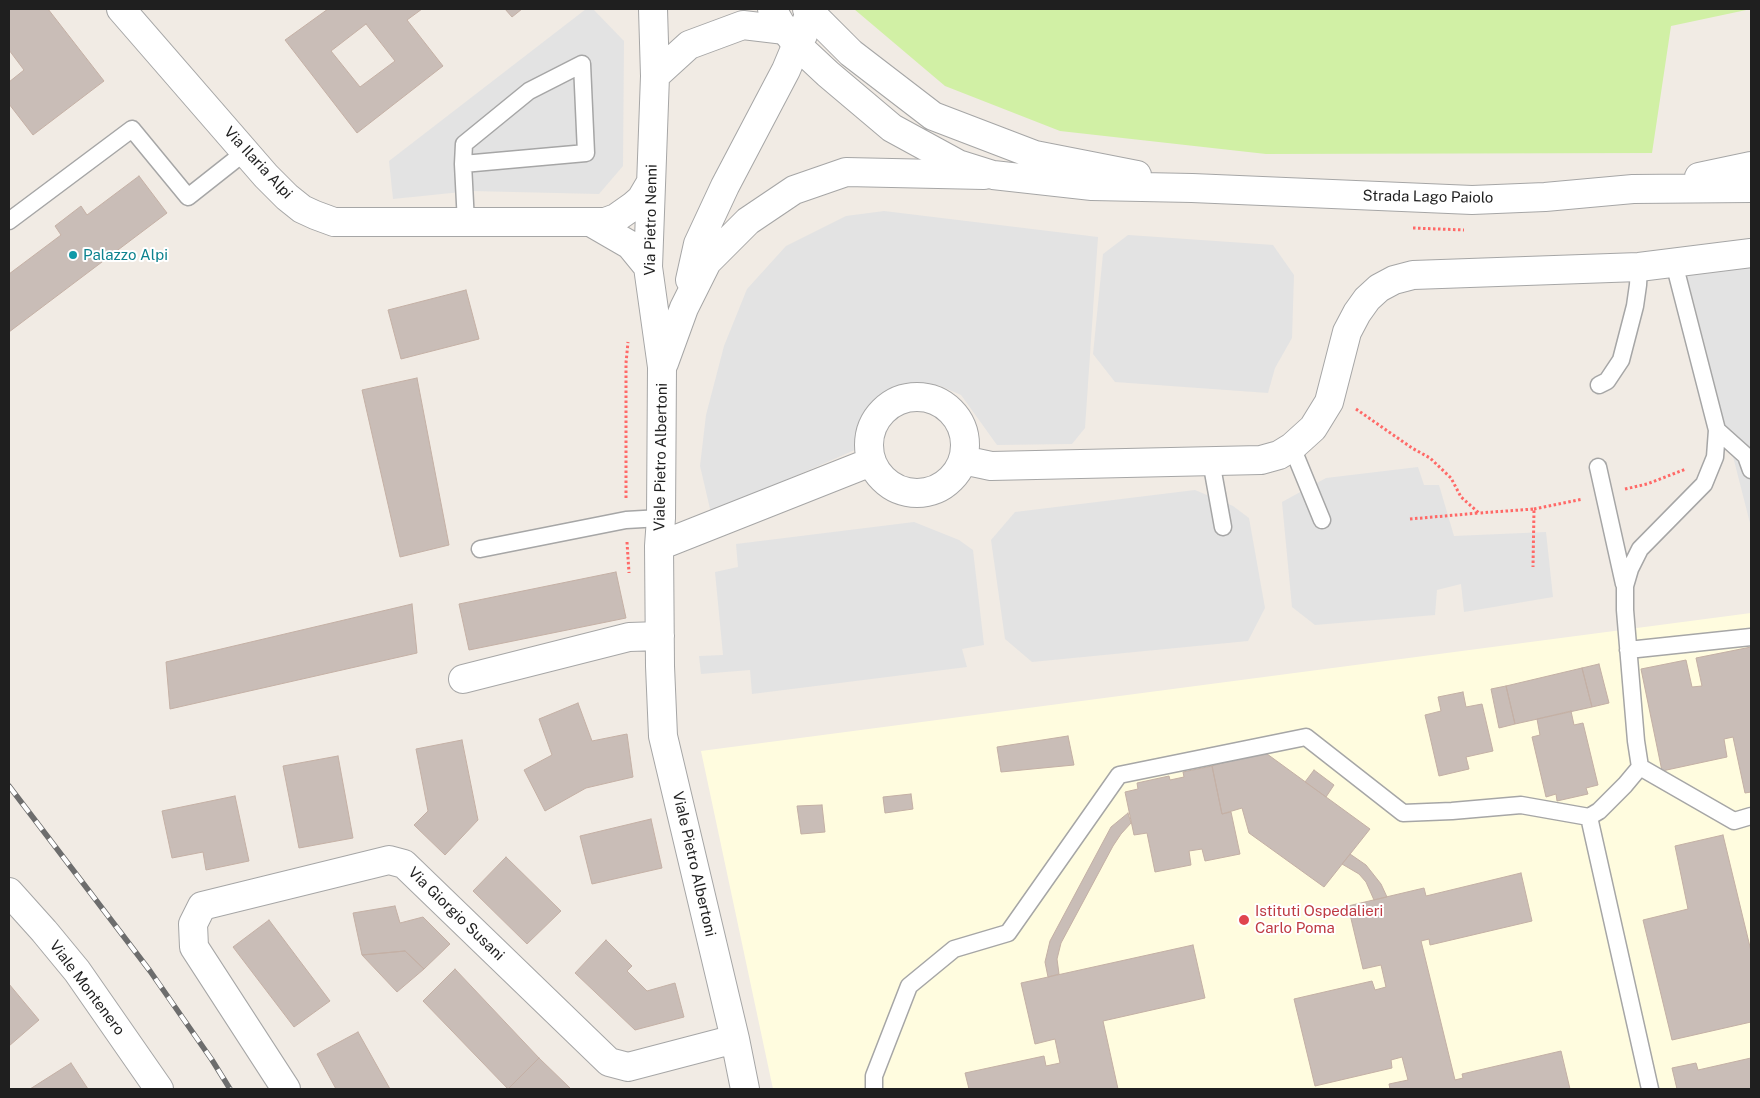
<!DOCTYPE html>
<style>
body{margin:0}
#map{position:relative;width:1760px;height:1098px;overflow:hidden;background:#f1ebe4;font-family:"Public Sans",sans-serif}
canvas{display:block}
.frame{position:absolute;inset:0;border:10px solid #1f1f1f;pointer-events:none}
</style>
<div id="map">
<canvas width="1760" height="1098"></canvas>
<div class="frame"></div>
</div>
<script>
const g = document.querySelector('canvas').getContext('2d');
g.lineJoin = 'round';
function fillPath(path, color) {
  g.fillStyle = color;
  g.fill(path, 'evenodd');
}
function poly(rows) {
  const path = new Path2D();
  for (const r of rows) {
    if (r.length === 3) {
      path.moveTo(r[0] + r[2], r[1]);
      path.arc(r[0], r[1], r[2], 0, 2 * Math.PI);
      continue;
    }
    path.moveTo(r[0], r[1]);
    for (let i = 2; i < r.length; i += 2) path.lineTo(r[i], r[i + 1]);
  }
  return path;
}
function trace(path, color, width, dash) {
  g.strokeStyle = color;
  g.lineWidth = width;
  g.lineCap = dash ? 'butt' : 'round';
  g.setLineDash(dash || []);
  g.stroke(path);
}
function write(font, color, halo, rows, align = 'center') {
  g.font = font + ' "Public Sans",sans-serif';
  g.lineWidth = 4;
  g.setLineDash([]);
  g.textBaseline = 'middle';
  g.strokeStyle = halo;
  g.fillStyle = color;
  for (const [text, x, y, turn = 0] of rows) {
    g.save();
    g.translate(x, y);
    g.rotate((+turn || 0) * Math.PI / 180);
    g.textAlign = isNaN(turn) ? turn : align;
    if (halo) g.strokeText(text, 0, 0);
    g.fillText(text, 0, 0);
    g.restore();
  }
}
fillPath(poly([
 [1751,613,1751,1089,773,1089,701,751]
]), '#fffcdf');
fillPath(poly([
 [854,9,1751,9,1671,26,1652,153,1266,154,1060,131,945,86]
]), '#d1f0a5');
fillPath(poly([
 [586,9,593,9,624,41,623,166,599,194,471,191,393,199,389,161],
 [884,211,1098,237,1085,428,1072,444,997,445,961,395,938,385,911,389,879,404,857,449,711,513,700,466,706,415,724,346,747,289,786,246,846,216],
 [1128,235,1273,245,1294,275,1292,338,1275,368,1268,393,1115,382,1093,354,1103,254],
 [1751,262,1751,527,1686,272],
 [1418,467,1424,485,1439,485,1454,536,1546,532,1553,597,1464,612,1461,584,1437,590,1435,615,1315,625,1292,607,1282,502,1326,478],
 [1195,490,1233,506,1249,518,1265,608,1248,641,1032,662,1005,639,991,540,1015,512],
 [914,522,959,540,973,550,984,645,962,649,967,667,752,694,750,670,701,674,699,656,723,655,715,572,738,567,736,544]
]), '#e3e3e3');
const building = poly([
 [9,9,48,9,104,81,33,135,9,104,9,82,24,70,9,50,9,9],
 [328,9,422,9,407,20,443,66,357,133,285,40,328,9],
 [366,24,395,61,360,87,331,51,366,24],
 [505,9,522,9,512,17,505,9],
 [139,176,167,213,9,332,9,274,61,235,55,226,81,206,87,215,139,176],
 [466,290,479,339,401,359,388,310,466,290],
 [417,378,449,545,400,557,362,390,417,378],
 [616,572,626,618,469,650,459,604,616,572],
 [412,604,417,653,170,709,166,662,412,604],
 [1751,647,1751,792,1745,793,1733,737,1724,739,1727,757,1662,771,1641,669,1686,660,1692,687,1702,686,1696,658,1751,647],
 [1599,664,1609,703,1592,707,1582,668,1599,664],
 [1582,668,1592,707,1515,724,1506,686,1582,668],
 [1506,686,1515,724,1499,728,1491,689,1506,686],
 [1463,692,1466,707,1482,704,1493,751,1466,757,1469,769,1439,776,1425,715,1441,711,1438,697,1463,692],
 [578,703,592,741,627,734,633,777,586,788,545,811,524,770,552,755,539,719,578,703],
 [1571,711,1574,725,1583,723,1598,785,1586,788,1588,794,1557,801,1556,794,1546,797,1532,737,1540,735,1537,719,1571,711],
 [1068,736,1074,765,1001,772,997,747,1068,736],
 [462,740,478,820,445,855,414,825,428,811,416,749,462,740],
 [1263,751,1370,829,1324,887,1249,833,1242,808,1222,814,1212,766,1263,751],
 [338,756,353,838,299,848,283,766,338,756],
 [1212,766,1222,814,1231,812,1240,854,1205,861,1202,849,1189,851,1191,865,1155,872,1147,833,1134,835,1125,792,1138,789,1137,783,1169,776,1170,780,1184,777,1183,772,1212,766],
 [1314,770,1334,785,1326,797,1305,782,1314,770],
 [911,794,913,809,885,813,883,797,911,794],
 [235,796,249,861,206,870,203,852,172,858,162,811,235,796],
 [822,805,825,832,801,834,797,806,822,805],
 [1128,813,1131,823,1121,834,1113,846,1061,943,1057,959,1059,974,1048,977,1045,962,1050,941,1111,827,1128,813],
 [651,819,662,868,592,884,580,836,651,819],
 [1723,835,1751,951,1751,1022,1672,1040,1643,920,1688,909,1675,846,1723,835],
 [1350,854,1366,865,1381,884,1387,897,1374,900,1366,882,1359,874,1342,864,1350,854],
 [506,857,561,911,527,944,473,891,506,857],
 [1521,873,1532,921,1430,945,1429,939,1421,941,1455,1080,1463,1078,1462,1074,1561,1051,1570,1089,1390,1089,1389,1084,1408,1080,1402,1057,1391,1060,1392,1068,1315,1086,1294,999,1372,981,1375,990,1386,987,1381,965,1363,969,1348,906,1424,888,1426,896,1521,873],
 [395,906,400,923,423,917,450,944,424,969,405,951,362,955,353,913,395,906],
 [269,920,330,1001,294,1027,233,947,269,920],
 [606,940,632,966,627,971,647,991,675,983,684,1017,635,1030,575,973,606,940],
 [1193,945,1205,998,1103,1021,1118,1089,969,1089,965,1073,1044,1056,1046,1066,1060,1063,1055,1039,1035,1044,1021,983,1193,945],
 [405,951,424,969,397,992,362,955,405,951],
 [455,969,539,1058,508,1089,423,1001,455,969],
 [9,984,39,1020,9,1046,9,984],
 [358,1032,390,1089,336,1089,317,1054,358,1032],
 [539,1058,571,1089,508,1089,539,1058],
 [1751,1058,1751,1089,1677,1089,1672,1068,1696,1063,1698,1070,1751,1058],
 [71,1063,88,1089,30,1089,71,1063]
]);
fillPath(building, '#c9bdb7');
trace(building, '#c4b0a5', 1);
const service = poly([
 [463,164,586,153,582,64,529,91,464,144,463,164,466,223],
 [9,221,132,129,188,197,245,152],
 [1599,385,1607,381,1621,360,1635,306,1638,285,1639,267],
 [1717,430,1746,456,1751,470],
 [1292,447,1322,520],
 [1211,461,1223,527],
 [1598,467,1624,584],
 [480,549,626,520,661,518],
 [1628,650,1751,637],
 [1640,767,1734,821,1751,816],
 [874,1089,874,1076,909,986,954,949,1008,933,1119,775,1306,737,1403,813,1452,811,1521,805,1589,817],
 [1650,1089,1589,817,1599,811,1625,785,1640,767,1636,741,1625,610,1625,586,1630,569,1640,549,1704,484,1715,457,1717,430,1674,263]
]);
const minor = poly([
 [121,9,266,176,287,197,302,209,315,215,334,222,605,222,616,218,633,206,641,199,651,182],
 [653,9,655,76,648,267,662,367,661,518,659,546,660,666,663,736,735,1039,745,1089],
 [655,76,689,45,743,25,785,30,803,35],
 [592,223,630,245,648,267],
 [690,280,698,244,725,186,786,70,810,13],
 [664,363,684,308,707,262,748,221,794,190,846,172,984,175],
 [917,445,48],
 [963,460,991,466,1261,460,1279,455,1292,447,1313,428,1329,402,1347,332,1357,313,1367,299,1379,288,1394,280,1413,275,1639,267,1751,253],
 [659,546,871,462],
 [463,679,629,637,660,636],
 [9,892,44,931,77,971,159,1089],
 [286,1089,194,947,193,924,202,906,389,860,404,864,609,1062,628,1067,735,1039]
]);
const tertiary = poly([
 [772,9,780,23,797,45,828,74,892,128,958,164,993,175,1092,186,1192,188,1472,200,1545,197,1633,189,1751,188],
 [807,9,851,53,933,116,1035,155,1137,175],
 [1699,177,1751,166]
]);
trace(service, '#a6a6a6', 19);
trace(minor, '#a6a6a6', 30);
trace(tertiary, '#a6a6a6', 30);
trace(poly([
 [1413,228,1464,230],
 [1356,409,1412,448,1430,458,1451,478,1461,497,1479,513,1534,509,1533,567],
 [1625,489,1647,484,1686,469],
 [626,498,626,363,628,342],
 [1534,509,1583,499],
 [1410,519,1479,513],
 [627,542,629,573]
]), '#ff6967', 3, [2.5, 2.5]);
trace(service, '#fff', 16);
trace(minor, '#fff', 28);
trace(tertiary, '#fff', 28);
const rail = poly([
 [9,786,150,971,212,1060,230,1089]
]);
trace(rail, '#6d6d6d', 5.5);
trace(rail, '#fff', 4, [11]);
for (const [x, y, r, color] of [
 [73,255,5,"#0f9aa8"],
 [1244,920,6,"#e0444e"]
]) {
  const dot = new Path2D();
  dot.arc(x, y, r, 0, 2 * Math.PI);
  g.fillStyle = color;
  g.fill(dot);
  trace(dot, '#fff', 2);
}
write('15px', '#1f1f1f', '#fff', [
 ["Via Ilaria Alpi",258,163,47],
 ["Strada Lago Paiolo",1428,197,1],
 ["Via Pietro Nenni",651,220,-89],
 ["Viale Pietro Albertoni",661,457,-89],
 ["Viale Pietro Albertoni",694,864,77],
 ["Via Giorgio Susani",456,914,44],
 ["Viale Montenero",87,988,53]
]);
write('15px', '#0d838f', '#fff', [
 ["Palazzo Alpi",83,255]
], 'left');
write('15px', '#be3a42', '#fff', [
 ["Istituti Ospedalieri",1255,911],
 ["Carlo Poma",1255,928]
], 'left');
</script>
